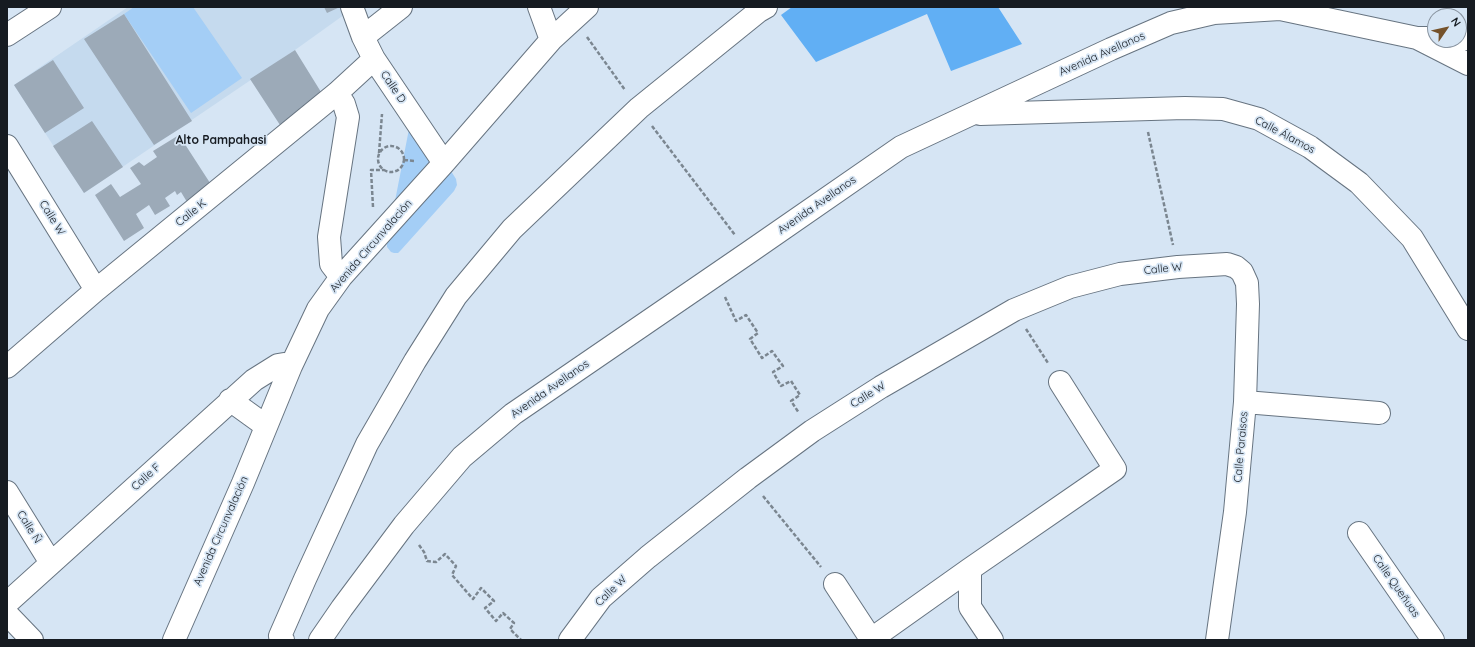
<!DOCTYPE html>
<meta charset="utf-8">
<style>
body{margin:0}
#map{position:relative;width:1475px;height:647px;overflow:hidden;background:#d6e5f4;font-family:Quicksand,sans-serif}
canvas{display:block}
.frame{position:absolute;inset:0;border:8px solid #161b21;pointer-events:none}
.north{position:absolute;left:1427px;top:8px;width:40px;height:40px;box-sizing:border-box;background:#d6e5f4;border:1px solid #8994a0;border-radius:50%;rotate:56deg;font-size:11px;font-weight:700;line-height:16px;text-align:center;color:#161b21}
.north::after{content:'';display:block;margin:auto;width:14px;height:18px;background:#75522b;clip-path:polygon(50% 0,100% 100%,50% 72%,0 100%)}
</style>
<div id="map">
<canvas width="1475" height="647"></canvas>
<div class="frame"></div>
<div class="north">N</div>
</div>
<script>
const g = document.querySelector('canvas').getContext('2d');
g.lineJoin = 'round';
function fillPath(path, color) {
  g.fillStyle = color;
  g.fill(path, 'evenodd');
}
function poly(rows) {
  const path = new Path2D();
  for (const r of rows) {
    if (r.length === 3) {
      path.moveTo(r[0] + r[2], r[1]);
      path.arc(r[0], r[1], r[2], 0, 2 * Math.PI);
      continue;
    }
    path.moveTo(r[0], r[1]);
    for (let i = 2; i < r.length; i += 2) path.lineTo(r[i], r[i + 1]);
  }
  return path;
}
function trace(path, color, width, dash) {
  g.strokeStyle = color;
  g.lineWidth = width;
  g.lineCap = dash ? 'butt' : 'round';
  g.setLineDash(dash || []);
  g.stroke(path);
}
function write(font, color, halo, rows, align = 'center') {
  g.font = font + ' Quicksand,sans-serif';
  g.lineWidth = 3.5;
  g.setLineDash([]);
  g.textBaseline = 'middle';
  g.strokeStyle = halo;
  g.fillStyle = color;
  for (const [text, x, y, turn = 0] of rows) {
    g.save();
    g.translate(x, y);
    g.rotate((+turn || 0) * Math.PI / 180);
    g.textAlign = isNaN(turn) ? turn : align;
    if (halo) g.strokeText(text, 0, 0);
    g.fillText(text, 0, 0);
    g.restore();
  }
}
fillPath(poly([
 [128,7,355,7,295,50,84,193,14,85]
]), '#c5daee');
fillPath(poly([
 [134,7,193,7,242,78,191,113,124,14],
 [424,128,456,179,457,185,454,191,401,250,398,253,394,253,391,252,387,247,387,242,409,129]
]), '#a4cef6');
fillPath(poly([
 [792,7,998,7,1022,44,951,71,927,14,816,62,781,15]
]), '#61aff4');
fillPath(poly([
 [324,7,340,7,327,13],
 [124,14,192,121,154,145,84,39],
 [295,50,321,92,280,125,250,79],
 [53,60,84,108,45,133,14,85],
 [92,121,123,167,84,193,53,146],
 [179,135,212,186,187,202,181,192,177,195,175,191,165,198,170,206,155,215,149,205,136,214,144,228,124,241,95,195,111,184,120,197,141,184,130,168,139,162,144,166,157,157,153,151]
]), '#9caab8');
const street = poly([
 [352,7,363,37,374,59,444,163],
 [539,7,551,40],
 [7,35,50,7],
 [363,37,401,7],
 [1417,38,1468,64],
 [1459,39,1468,39],
 [337,93,344,104,348,117,329,237,331,264,341,277],
 [980,114,1185,108,1223,109,1259,119,1310,147,1359,183,1412,238,1468,329],
 [7,146,96,290],
 [7,367,96,290,337,93,374,59],
 [230,400,266,426],
 [1245,402,1379,413],
 [7,492,51,563],
 [1359,533,1433,640],
 [970,569,970,607,992,640],
 [835,584,871,639],
 [7,603,254,380,278,365,284,364,291,366],
 [7,614,32,640],
 [174,640,243,483,291,366,318,309,341,277,444,163,551,40,587,7],
 [283,640,280,636,305,579,367,444,415,361,456,296,512,229,639,108,759,11,766,7],
 [320,640,342,608,404,525,462,457,513,414,748,253,901,147,1111,49,1171,23,1214,13,1280,9,1417,38,1435,38],
 [570,640,601,598,648,557,748,478,812,431,881,387,1014,310,1070,287,1120,274,1178,267,1227,264,1236,267,1242,272,1247,283,1248,304,1245,402,1235,512,1217,640],
 [870,640,970,569,1115,469,1060,382]
]);
trace(street, '#677481', 24);
trace(poly([
 [587,37,625,90],
 [652,126,735,235],
 [1148,132,1173,245],
 [391,159,13],
 [379,153,382,114],
 [404,160,415,161],
 [373,207,371,170,384,170],
 [725,297,736,321,746,315,758,333,750,339,762,358,772,351,783,366,773,372,781,386,791,381,800,395,791,401,799,413],
 [1026,329,1048,363],
 [763,496,821,567],
 [419,545,424,552,427,561,436,562,445,554,456,566,452,575,473,599,481,588,494,601,485,608,496,621,503,613,514,623,510,629,521,640]
]), '#7b8690', 2.5, [4, 2]);
trace(street, '#fff', 22);
write('11px', '#161b21', '#d6e5f4', [
 ["Avenida Avellanos",1102,54,-24],
 ["Calle D",393,87,56],
 ["Calle Álamos",1285,135,28],
 ["Avenida Avellanos",817,205,-35],
 ["Calle K",191,213,-39],
 ["Calle W",52,218,58],
 ["Avenida Circunvalación",371,246,-49],
 ["Calle W",1163,269,-6],
 ["Avenida Avellanos",550,389,-35],
 ["Calle W",868,395,-32],
 ["Calle Paraisos",1241,447,-85],
 ["Calle F",146,477,-42],
 ["Calle Ñ",29,527,58],
 ["Avenida Circunvalación",221,531,-66],
 ["Calle Queñuas",1396,586,55],
 ["Calle W",611,591,-44]
]);
write('bold 12px', '#161b21', '#d6e5f4', [
 ["Alto Pampahasi",221,140]
]);
</script>
